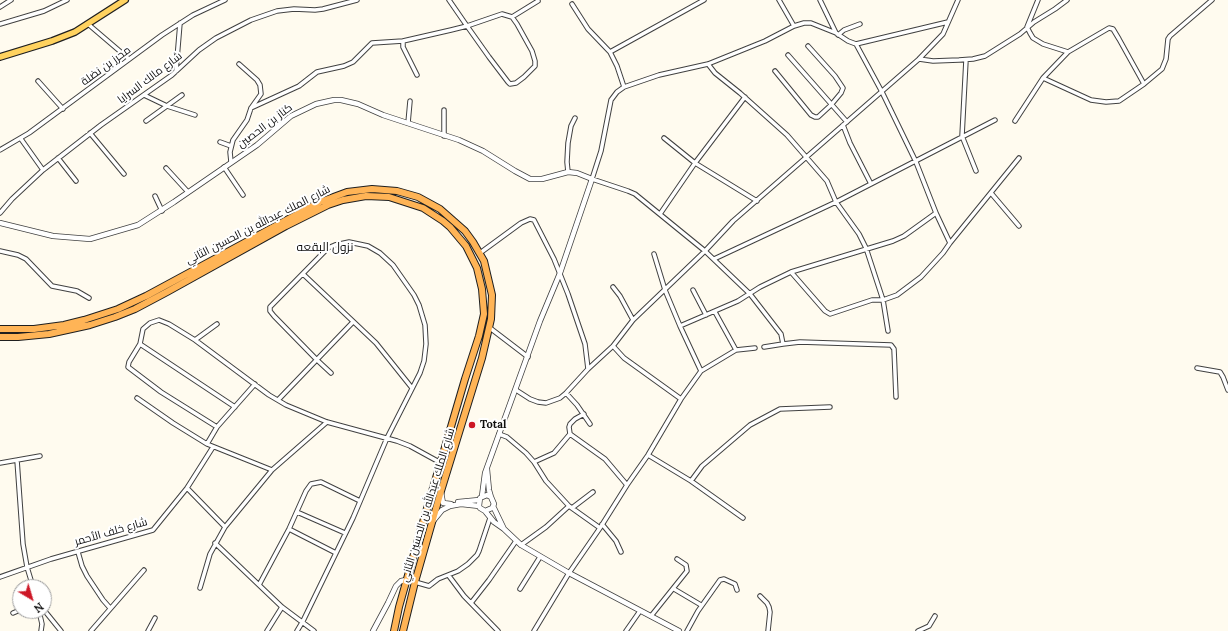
<!DOCTYPE html>
<meta charset="utf-8">
<style>
body{margin:0}
#map{position:relative;width:1228px;height:631px;overflow:hidden;background:#fffbef;font-family:Lora,serif}
canvas{display:block}
.north{position:absolute;left:12px;top:579px;width:40px;height:40px;box-sizing:border-box;background:#fff;border:1px solid #9f9f9f;border-radius:50%;rotate:142deg;font-size:11px;font-weight:700;line-height:16px;text-align:center;color:#0e0e0e}
.north::after{content:'';display:block;margin:auto;width:14px;height:18px;background:#cd1726;clip-path:polygon(50% 0,100% 100%,50% 72%,0 100%)}
</style>
<div id="map">
<canvas width="1228" height="631"></canvas>
<div class="north">N</div>
</div>
<script>
const g = document.querySelector('canvas').getContext('2d');
g.lineJoin = 'round';
function poly(rows) {
  const path = new Path2D();
  for (const r of rows) {
    path.moveTo(r[0], r[1]);
    for (let i = 2; i < r.length; i += 2) path.lineTo(r[i], r[i + 1]);
  }
  return path;
}
function trace(path, color, width, dash) {
  g.strokeStyle = color;
  g.lineWidth = width;
  g.lineCap = dash ? 'butt' : 'round';
  g.setLineDash(dash || []);
  g.stroke(path);
}
function write(font, color, halo, rows, align = 'center') {
  g.font = font + ' Lora,Cairo,serif';
  g.lineWidth = 4;
  g.setLineDash([]);
  g.textBaseline = 'middle';
  g.strokeStyle = halo;
  g.fillStyle = color;
  for (const [text, x, y, turn = 0] of rows) {
    g.save();
    g.translate(x, y);
    g.rotate((+turn || 0) * Math.PI / 180);
    g.textAlign = isNaN(turn) ? turn : align;
    if (halo) g.strokeText(text, 0, 0);
    g.fillText(text, 0, 0);
    g.restore();
  }
}
const minor = poly([
 [779,0,794,26,804,23,811,23,836,33,848,41,856,44,948,22],
 [820,0,836,33],
 [1038,0,1027,27,1030,33,1033,38,1043,44,1068,52],
 [572,4,588,29,610,52,617,66,624,87],
 [0,7,11,0],
 [512,17,538,1],
 [0,24,44,11,67,0],
 [88,24,129,59],
 [838,35,844,30,860,24],
 [610,52,704,0],
 [788,55,847,122],
 [919,59,933,61,959,60,973,59,985,56,1020,34,1034,22,1055,9,1067,0],
 [966,60,962,136,976,171],
 [708,64,715,73,740,93,787,135,827,181,836,202,859,234,866,248,883,300,888,331],
 [176,71,180,23],
 [775,71,811,115,815,117,818,117,831,105,841,93,843,88,835,76,808,46],
 [417,75,403,47,403,41,451,30,467,26,502,14,512,17,517,24,532,51,535,61,535,66,524,77,516,83,510,84,508,82,489,57,467,26,449,0],
 [38,81,63,109],
 [1144,84,1162,69,1166,59,1168,39,1170,36,1212,0],
 [144,95,167,106,195,115],
 [251,108,299,86,317,72,344,66,353,62,372,43,403,41],
 [146,121,182,95],
 [1015,121,1043,78,1068,52,1109,28,1113,29,1119,39,1144,84,1119,101,1106,102,1091,100,1043,78],
 [408,123,410,101],
 [843,125,850,143,871,184],
 [90,133,124,174],
 [444,136,444,110],
 [664,138,695,163,757,201],
 [21,139,43,170],
 [220,142,231,146],
 [0,150,29,133,162,35,193,15,225,0],
 [58,158,76,181],
 [231,162,230,152,233,140,247,120,251,108,261,94,260,85,257,80,239,64],
 [224,167,243,195],
 [166,168,188,192],
 [568,172,567,162,568,143,571,126,575,118],
 [991,193,1019,226],
 [155,196,162,211],
 [0,213,12,199,43,170,101,125,172,75,199,50,216,38,251,20,277,11,294,9,315,10,323,9,357,0],
 [660,214,695,163,745,97],
 [950,243,1019,158],
 [0,251,18,255,26,259,52,286,77,291,89,298],
 [480,253,521,223,530,219,534,220,554,259,568,294,585,344,588,369],
 [654,254,665,290,680,326,701,371],
 [714,259,836,202,995,120],
 [791,272,825,311,830,314,872,300,883,300,897,295,921,277,943,253,950,243,936,213],
 [303,274,376,343,412,388],
 [613,287,620,296,633,320],
 [693,290,706,315],
 [715,312,736,350],
 [680,326,738,301,760,287,791,272,893,241,904,236,936,213,916,162,882,92,856,44],
 [490,328,528,357],
 [195,340,217,324],
 [140,344,235,407],
 [783,344,781,334,750,294,705,251,635,194,628,191,592,179,601,151,611,100,617,92,624,87,659,75,708,64,765,41,794,26],
 [613,346,624,358,681,399],
 [764,347,783,344,800,342,891,345,894,349,896,397],
 [1197,368,1220,372,1223,377,1228,390],
 [516,390,530,399,538,402,546,403,560,398,566,393,588,369,613,346,633,320,705,251,733,221,919,59,943,34,958,0],
 [566,393,577,405,590,424],
 [137,398,173,423,207,444,272,470],
 [278,400,353,322],
 [584,414,575,419,570,424,569,427,570,434,605,459,627,485],
 [217,427,161,392,128,367,129,362,140,344,143,329,150,323,159,320,169,324,195,340,269,395,286,405,327,422,397,441,410,446,441,463],
 [499,434,507,437,526,453,534,462,546,481,569,506,600,528],
 [207,444,217,427,255,384],
 [648,455,691,481,743,518],
 [17,460,23,544,27,567,33,587],
 [534,462,554,453,570,434],
 [0,463,40,456],
 [691,481,702,466,750,425,780,409,830,407],
 [187,488,225,527],
 [572,508,593,492],
 [297,512,345,533],
 [602,524,616,541,621,552],
 [289,529,336,553],
 [215,543,282,607,314,631],
 [521,545,546,527,569,506],
 [78,552,82,566,87,576,103,600,110,608],
 [449,576,464,596,498,631],
 [0,577,51,559,153,530,187,488,213,447],
 [415,582,429,586,438,579,458,571,468,564,477,555,479,551,490,518],
 [259,585,289,529,306,491,311,484,321,482,360,501],
 [200,588,210,554,225,527,272,470,327,422],
 [520,589,540,557],
 [674,589,701,605],
 [760,596,767,603,769,607,770,612,768,631],
 [471,603,489,580,516,541],
 [44,610,61,631],
 [39,611,42,624,41,631],
 [13,613,20,610],
 [651,616,687,571,686,565,677,559],
 [91,631,144,570],
 [148,631,155,618],
 [267,631,282,607],
 [297,631,303,621,353,518,387,438,420,373,424,361,426,344,425,325,419,305,414,295,393,265,380,253,368,246,349,242,335,245,328,248,270,307,270,311,274,316,317,360,331,373],
 [534,631,569,573,600,528,627,485,648,455,681,399,701,371,736,350,755,348],
 [626,631,640,611],
 [687,631,698,611,720,580,724,579,735,584,737,590],
 [918,631,929,626,935,616]
]);
const tertiary = poly([
 [0,223,53,236,90,239,138,225,174,202,257,145,291,116,316,104,334,100,341,100,358,104,383,115,459,140,483,151,515,171,530,179,542,179,568,172,577,173,592,179,560,273,540,321,485,473,482,496],
 [487,469,489,490,491,497],
 [441,492,443,503,451,504],
 [458,502,479,500],
 [493,506,504,529,521,545,569,573,679,631],
 [485,511,492,508,494,504,491,497,487,495,480,498,479,506,480,508,485,511,494,522,504,529],
 [433,521,442,510,450,506,461,504,479,506],
 [373,631,388,603,396,586,401,581,406,580]
]);
const primary = poly([
 [0,57,52,41,75,32,125,0]
]);
const trunk = poly([
 [0,329,34,329,64,325,84,320,118,309,146,296,320,202,347,192,372,189,397,191,418,197,440,209,465,231,473,242,484,261,492,295,491,319,482,358,441,491,415,582,403,631],
 [0,337,18,337,49,334,90,325,115,317,135,309,167,292,286,226,328,205,343,200,366,196,389,197,423,208,443,221,450,227,466,246,477,268,482,289,484,314,479,336,465,379,421,529,399,607,394,631]
]);
trace(minor, '#414141', 5.5);
trace(tertiary, '#414141', 6);
trace(primary, '#1f1f1f', 8);
trace(trunk, '#1f1f1f', 8);
trace(minor, '#fff', 3.5);
trace(tertiary, '#fff', 4.5);
trace(primary, '#ffd25f', 5.5);
trace(trunk, '#ffb456', 6);
for (const [x, y, r, color] of [
 [472,425,4,"#cd1726"]
]) {
  const dot = new Path2D();
  dot.arc(x, y, r, 0, 2 * Math.PI);
  g.fillStyle = color;
  g.fill(dot);
  trace(dot, '#fff', 1.5);
}
write('11px', '#0e0e0e', '#fff', [
 ["محرز بن نضلة",106,66,-36],
 ["شارع مالك السرايا",150,78,-37],
 ["كناز بن الحصين",265,126,-37],
 ["شارع الملك عبدالله بن الحسين الثاني",258,225,-27],
 ["شارع الملك عبدالله بن الحسين الثاني",428,505,-73],
 ["شارع خلف الأحمر",111,532,-16]
]);
write('bold 11px', '#0e0e0e', '#fff', [
 ["Total",480,425]
], 'left');
write('12px', '#0e0e0e', '#fff', [
 ["نزول البقعه",325,248]
]);
</script>
